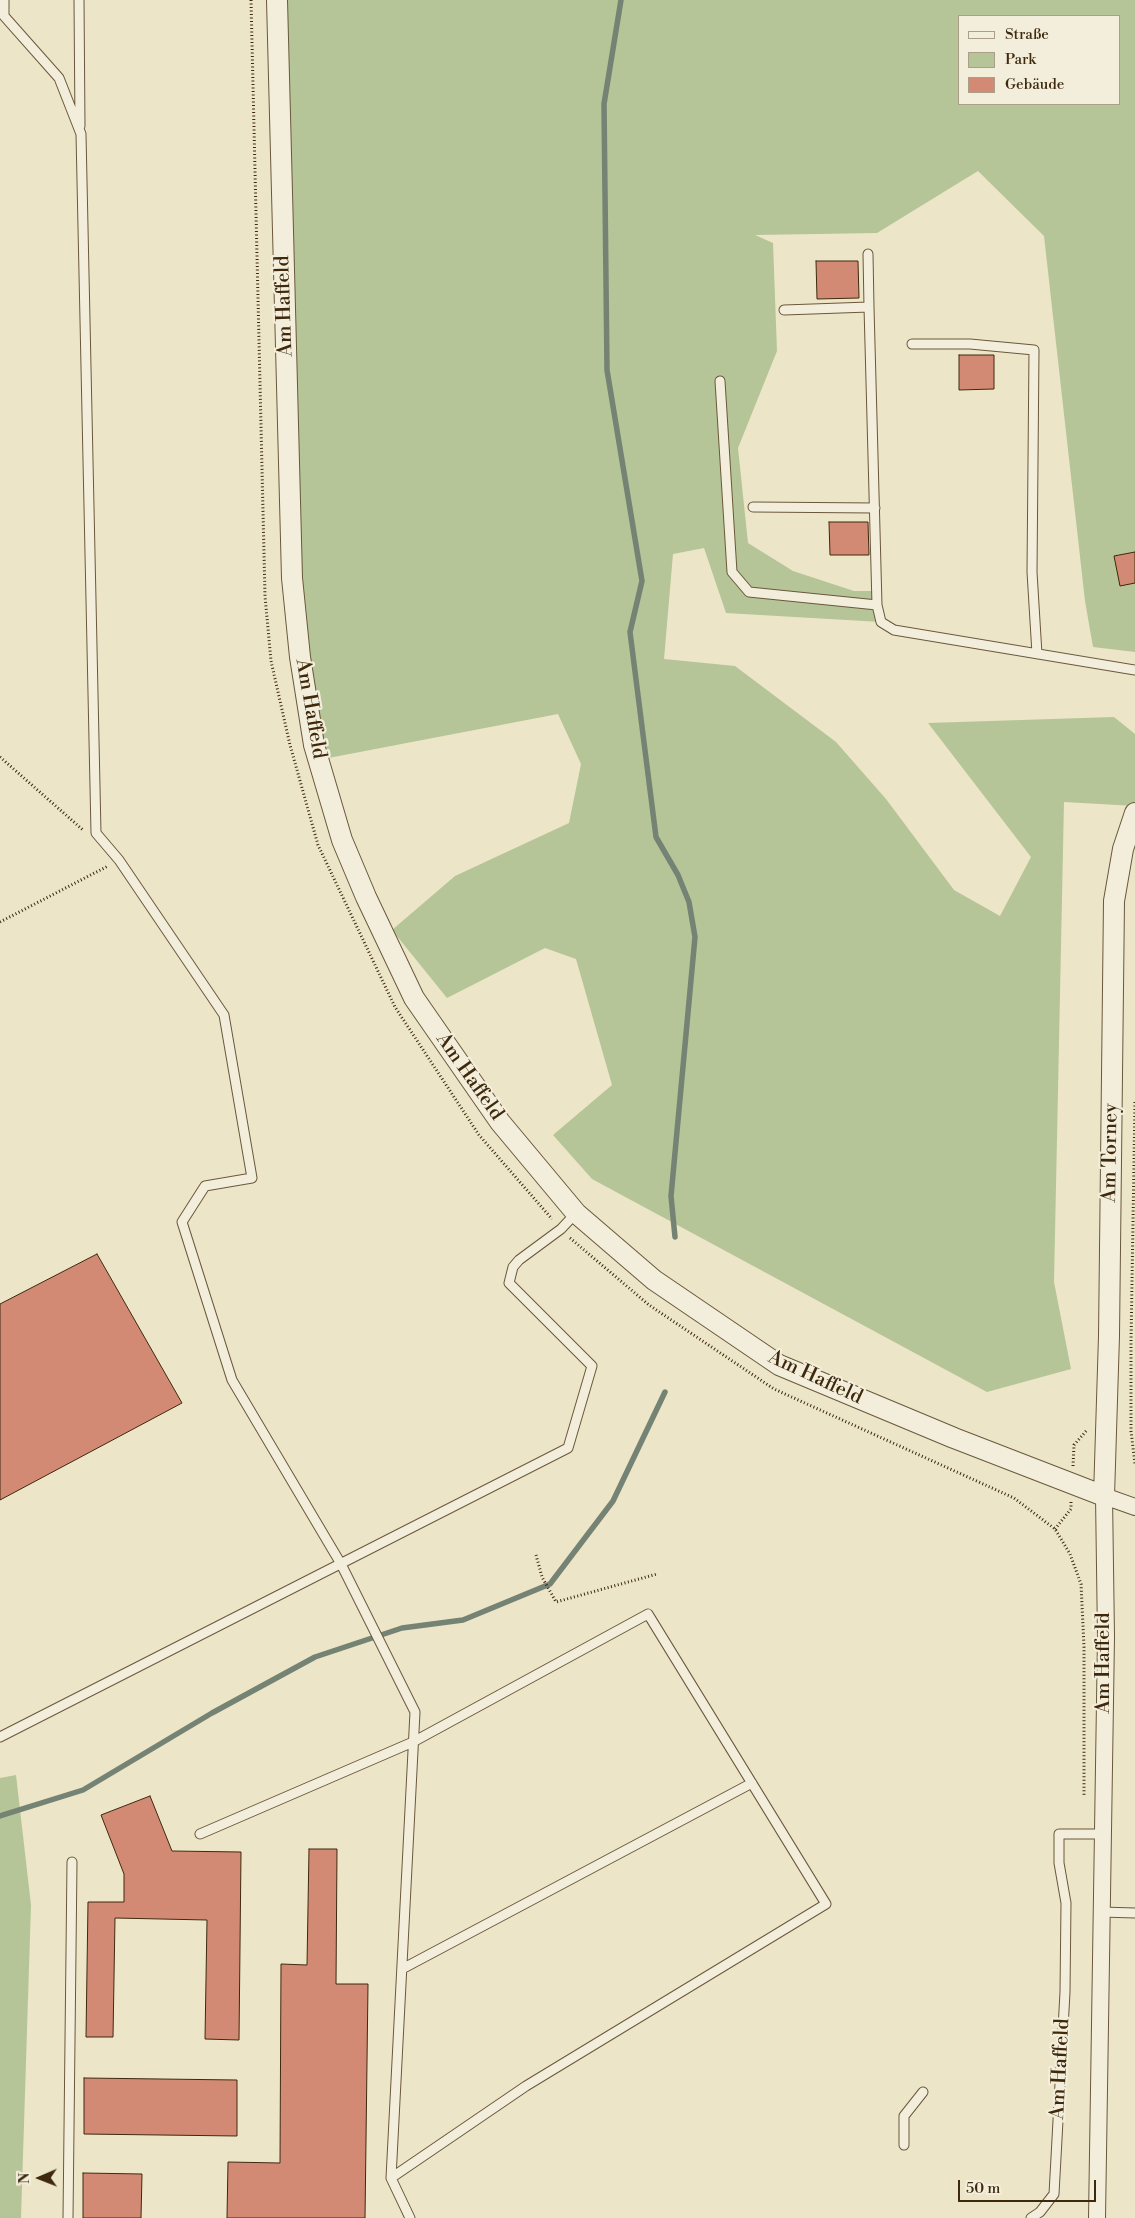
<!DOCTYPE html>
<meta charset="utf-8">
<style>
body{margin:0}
#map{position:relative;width:1135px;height:2218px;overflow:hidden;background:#ede5c7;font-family:"Libre Bodoni",serif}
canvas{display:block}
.legend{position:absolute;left:958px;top:15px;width:162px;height:90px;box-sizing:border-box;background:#f3eedb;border:1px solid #ab9f89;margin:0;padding:6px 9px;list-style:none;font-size:15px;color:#3e290d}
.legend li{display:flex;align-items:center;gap:10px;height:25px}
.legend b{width:25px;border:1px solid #ab9f89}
.north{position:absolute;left:15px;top:2153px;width:50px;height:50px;-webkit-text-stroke:4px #f3eedb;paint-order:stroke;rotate:269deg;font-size:14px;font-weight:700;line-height:20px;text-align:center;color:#3e290d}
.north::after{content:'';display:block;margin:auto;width:18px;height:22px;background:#3e290d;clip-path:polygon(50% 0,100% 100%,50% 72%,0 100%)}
.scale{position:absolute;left:958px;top:2180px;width:138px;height:22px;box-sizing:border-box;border:2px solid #3e290d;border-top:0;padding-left:6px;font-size:15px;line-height:18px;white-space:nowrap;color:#3e290d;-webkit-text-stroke:4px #f3eedb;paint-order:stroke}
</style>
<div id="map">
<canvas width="1135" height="2218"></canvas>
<ul class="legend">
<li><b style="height:6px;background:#f3eedb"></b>Straße</li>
<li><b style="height:14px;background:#b5c598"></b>Park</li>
<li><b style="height:14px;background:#d38a75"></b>Gebäude</li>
</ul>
<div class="north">N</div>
<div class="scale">50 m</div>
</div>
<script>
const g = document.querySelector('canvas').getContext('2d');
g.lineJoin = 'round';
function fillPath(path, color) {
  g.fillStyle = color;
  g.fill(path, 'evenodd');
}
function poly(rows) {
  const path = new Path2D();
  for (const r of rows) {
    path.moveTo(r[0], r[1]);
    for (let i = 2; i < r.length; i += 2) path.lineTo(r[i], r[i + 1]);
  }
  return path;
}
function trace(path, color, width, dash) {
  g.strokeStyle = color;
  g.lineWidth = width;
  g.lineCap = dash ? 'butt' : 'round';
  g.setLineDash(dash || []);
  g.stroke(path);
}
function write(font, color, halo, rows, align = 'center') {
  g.font = font + ' "Libre Bodoni",serif';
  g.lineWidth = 4.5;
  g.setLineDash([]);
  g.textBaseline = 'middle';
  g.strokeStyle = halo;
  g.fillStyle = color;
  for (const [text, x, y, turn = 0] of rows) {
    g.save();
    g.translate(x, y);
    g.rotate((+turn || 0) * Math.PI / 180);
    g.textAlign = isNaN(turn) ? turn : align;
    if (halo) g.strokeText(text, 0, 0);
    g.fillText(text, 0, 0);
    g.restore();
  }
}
fillPath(poly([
 [277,0,1135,0,1135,652,1093,647,1085,601,1044,236,978,171,877,233,755,235,773,243,777,351,738,448,748,543,793,571,854,591,877,591,881,622,726,613,704,548,673,554,664,659,735,666,836,742,886,799,954,890,1000,916,1031,857,928,723,1114,717,1135,734,1135,806,1064,802,1054,1282,1071,1369,987,1392,592,1179,553,1135,612,1085,576,959,545,948,447,998,392,930,455,876,569,823,581,764,558,714,318,760,300,657],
 [959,16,1119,16,1119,104,959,104],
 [16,1775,31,1905,21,2218,0,2218,0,1778]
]), '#b5c598');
trace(poly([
 [621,0,604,104,607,370,642,581,630,632,656,837,678,875,689,902,695,937,671,1196,675,1237],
 [0,1816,83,1790,212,1713,315,1657,402,1628,463,1620,550,1584,613,1501,665,1392]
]), '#758374', 5.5);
const building = poly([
 [816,261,858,261,859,298,817,299,816,261],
 [959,355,994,355,994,389,959,390,959,355],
 [829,522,868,522,869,555,830,555,829,522],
 [1135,552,1135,583,1120,586,1114,556,1135,552],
 [97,1254,182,1403,0,1500,0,1304,97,1254],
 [150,1796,172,1851,241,1852,239,2040,205,2039,207,1920,115,1918,113,2037,86,2037,88,1902,124,1902,124,1874,101,1815,150,1796],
 [309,1849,337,1849,336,1984,368,1984,365,2218,227,2218,228,2162,280,2163,281,1964,307,1965,309,1849],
 [84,2078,237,2080,237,2136,84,2134,84,2078],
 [83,2173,142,2174,141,2218,83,2218,83,2173]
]);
fillPath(building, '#d38a75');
trace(building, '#3e290d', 1);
const service = poly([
 [4,0,4,16,59,78,81,134,96,833,119,860,224,1015,252,1178,205,1186,182,1222,232,1380,341,1564,415,1712,391,2178,410,2218],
 [79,0,80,126],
 [869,307,877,605],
 [784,310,869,307,868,254],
 [912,344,970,344,1034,350,1032,572,1037,654],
 [720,381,732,572,749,592,877,605,881,622,894,630,1135,670],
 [753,507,875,508],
 [0,1737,568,1448,592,1366,509,1283,513,1267,519,1260,561,1229,576,1213],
 [200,1834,413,1742,648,1614,826,1904,526,2086,391,2178],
 [1101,1912,1135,1913],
 [402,1969,752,1783],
 [904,2145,904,2116,923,2092],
 [68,2218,72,1862],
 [1031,2218,1040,2212,1054,2194,1065,1992,1066,1903,1059,1863,1059,1834,1102,1834]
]);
const minor = poly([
 [1097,2218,1106,1637,1104,1496,1135,1507]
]);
const tertiary = poly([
 [277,0,292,578,300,657,314,745,342,840,366,897,414,998,500,1122,576,1213,654,1280,779,1365,954,1438,1104,1496,1109,1336,1114,901,1123,849,1135,813]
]);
trace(service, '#6a583c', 11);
trace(minor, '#6a583c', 18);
trace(tertiary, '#6a583c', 22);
trace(poly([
 [251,0,265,596,271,661,290,745,318,845,395,1007,479,1135,552,1219],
 [0,757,83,830],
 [0,922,108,866],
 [1135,1102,1131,1343,1131,1431,1135,1464],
 [570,1238,649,1305,774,1389,1014,1498,1055,1529,1070,1554,1081,1584,1084,1647,1084,1795],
 [1073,1466,1074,1445,1087,1430],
 [1055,1529,1071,1509,1071,1502],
 [536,1555,542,1577,556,1602,657,1574]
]), '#3e290d', 3, [1, 2.5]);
trace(service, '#f3eedb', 9);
trace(minor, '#f3eedb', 16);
trace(tertiary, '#f3eedb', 20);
write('20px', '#3e290d', '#f3eedb', [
 ["Am Haffeld",285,306,-92],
 ["Am Haffeld",310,709,80],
 ["Am Haffeld",469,1077,55],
 ["Am Torney",1111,1153,-89],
 ["Am Haffeld",815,1378,25],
 ["Am Haffeld",1104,1663,-90],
 ["Am Haffeld",1061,2069,-87]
]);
</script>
